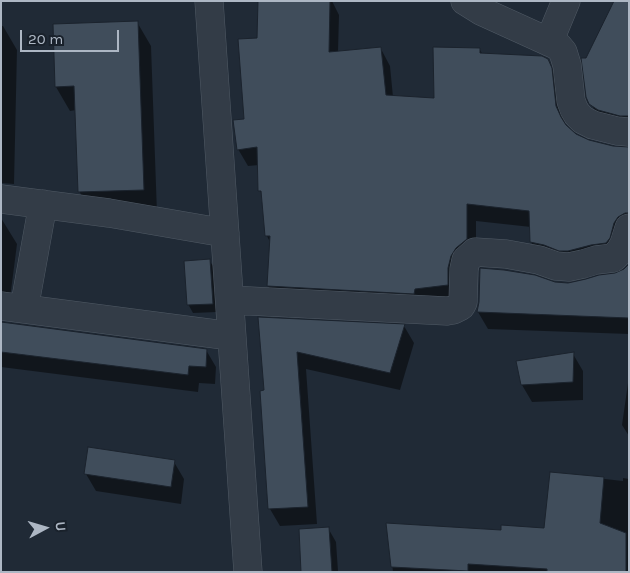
<!DOCTYPE html>
<style>
body{margin:0}
#map{position:relative;width:630px;height:573px;overflow:hidden;background:#202a36;font-family:Karla,sans-serif}
canvas{display:block}
.frame{position:absolute;inset:0;border:2px solid #adb7c4;pointer-events:none}
.north{position:absolute;left:20px;top:503px;width:50px;height:50px;-webkit-text-stroke:4px #19212b;paint-order:stroke;rotate:84deg;font-size:14px;font-weight:700;line-height:20px;text-align:center;color:#adb7c4}
.north::after{content:'';display:block;margin:auto;width:18px;height:22px;background:#adb7c4;clip-path:polygon(50% 0,100% 100%,50% 72%,0 100%)}
.scale{position:absolute;left:20px;top:30px;width:99px;height:22px;box-sizing:border-box;border:2px solid #adb7c4;border-top:0;padding-left:6px;font-size:15px;line-height:18px;white-space:nowrap;color:#adb7c4;-webkit-text-stroke:4px #19212b;paint-order:stroke}
</style>
<div id="map">
<canvas width="630" height="573"></canvas>
<div class="frame"></div>
<div class="north">U</div>
<div class="scale">20 m</div>
</div>
<script>
const g = document.querySelector('canvas').getContext('2d');
g.lineJoin = 'round';
function fillPath(path, color) {
  g.fillStyle = color;
  g.fill(path, 'evenodd');
}
function poly(rows) {
  const path = new Path2D();
  for (const r of rows) {
    path.moveTo(r[0], r[1]);
    for (let i = 2; i < r.length; i += 2) path.lineTo(r[i], r[i + 1]);
  }
  return path;
}
function trace(path, color, width, dash) {
  g.strokeStyle = color;
  g.lineWidth = width;
  g.lineCap = dash ? 'butt' : 'round';
  g.setLineDash(dash || []);
  g.stroke(path);
}
fillPath(poly([
 [260,1,332,1,339,15,338,52,381,49,390,66,393,97,435,99,480,50,483,55,548,61,558,78,561,86,565,125,575,135,589,141,613,147,629,149,629,233,619,255,541,259,531,242,531,227,476,221,476,256,457,301,278,303,268,286,270,242,267,236,262,195,260,190,259,165,248,166,238,149,245,120,259,39],
 [629,14,629,132,601,121,591,104,587,59],
 [137,22,151,46,157,213,93,215,79,191,76,110,70,111,56,87],
 [1,26,3,26,17,50,14,184,1,183],
 [1,218,17,244,8,314,1,313],
 [209,260,215,269,217,312,193,313,188,304],
 [629,266,629,334,488,329,478,312,480,303,554,283,568,284,615,275],
 [260,318,404,326,414,343,400,390,306,369,317,524,280,526,270,509,262,392,266,391],
 [1,323,206,350,216,367,215,384,199,383,198,392,1,367],
 [573,354,583,371,583,400,532,402,522,385],
 [629,376,629,436,622,425],
 [174,462,184,479,181,504,96,491,86,474],
 [551,473,623,481,623,478,629,479,629,572,393,572,388,524,502,531,545,529],
 [328,528,336,542,338,571,393,572,302,572]
]), '#0007');
const building = poly([
 [258,1,330,1,329,52,381,47,386,95,434,98,433,47,480,48,480,53,542,56,548,59,552,68,556,106,561,117,566,125,576,134,589,140,613,146,629,147,629,213,625,213,618,217,614,223,610,238,606,243,591,245,568,251,559,251,544,245,530,242,529,211,467,204,467,239,456,248,451,256,448,268,448,285,415,289,414,294,267,286,270,236,265,236,261,191,258,191,257,147,237,150,233,120,244,119,238,39,257,38,258,1],
 [614,1,629,1,629,116,620,116,598,110,589,104,586,97,581,58,586,58,614,1],
 [138,21,144,190,78,192,74,86,55,87,53,24,138,21],
 [210,259,213,304,187,305,184,261,210,259],
 [629,264,629,318,477,312,479,302,480,268,504,270,535,275,555,282,568,283,586,279,599,275,615,273,624,269,629,264],
 [258,317,405,324,390,373,297,352,308,507,268,509,260,391,264,390,258,317],
 [1,322,207,349,206,367,189,366,188,375,1,352,1,322],
 [574,352,573,382,521,385,516,361,574,352],
 [88,447,175,460,171,487,84,474,88,447],
 [550,472,604,477,600,523,626,533,626,572,547,572,547,569,468,564,468,571,391,567,386,523,501,530,501,525,544,528,550,472],
 [329,527,332,572,301,572,299,529,329,527]
]);
fillPath(building, '#404d5b');
trace(building, '#1b232d', 1);
const minor = poly([
 [209,1,248,572],
 [465,1,481,11,558,46,563,52,567,65,571,101,574,109,577,114,583,120,593,125,617,131,629,132],
 [549,42,566,1],
 [1,199,109,213,225,233],
 [230,300,447,311,453,310,461,306,463,302,464,269,466,260,475,252,506,254,539,260,556,266,569,267,583,264,596,260,613,258,620,251,624,244,629,228],
 [1,306,231,336],
 [24,309,43,204]
]);
trace(minor, '#505a65', 29);
trace(minor, '#333c47', 28);
</script>
